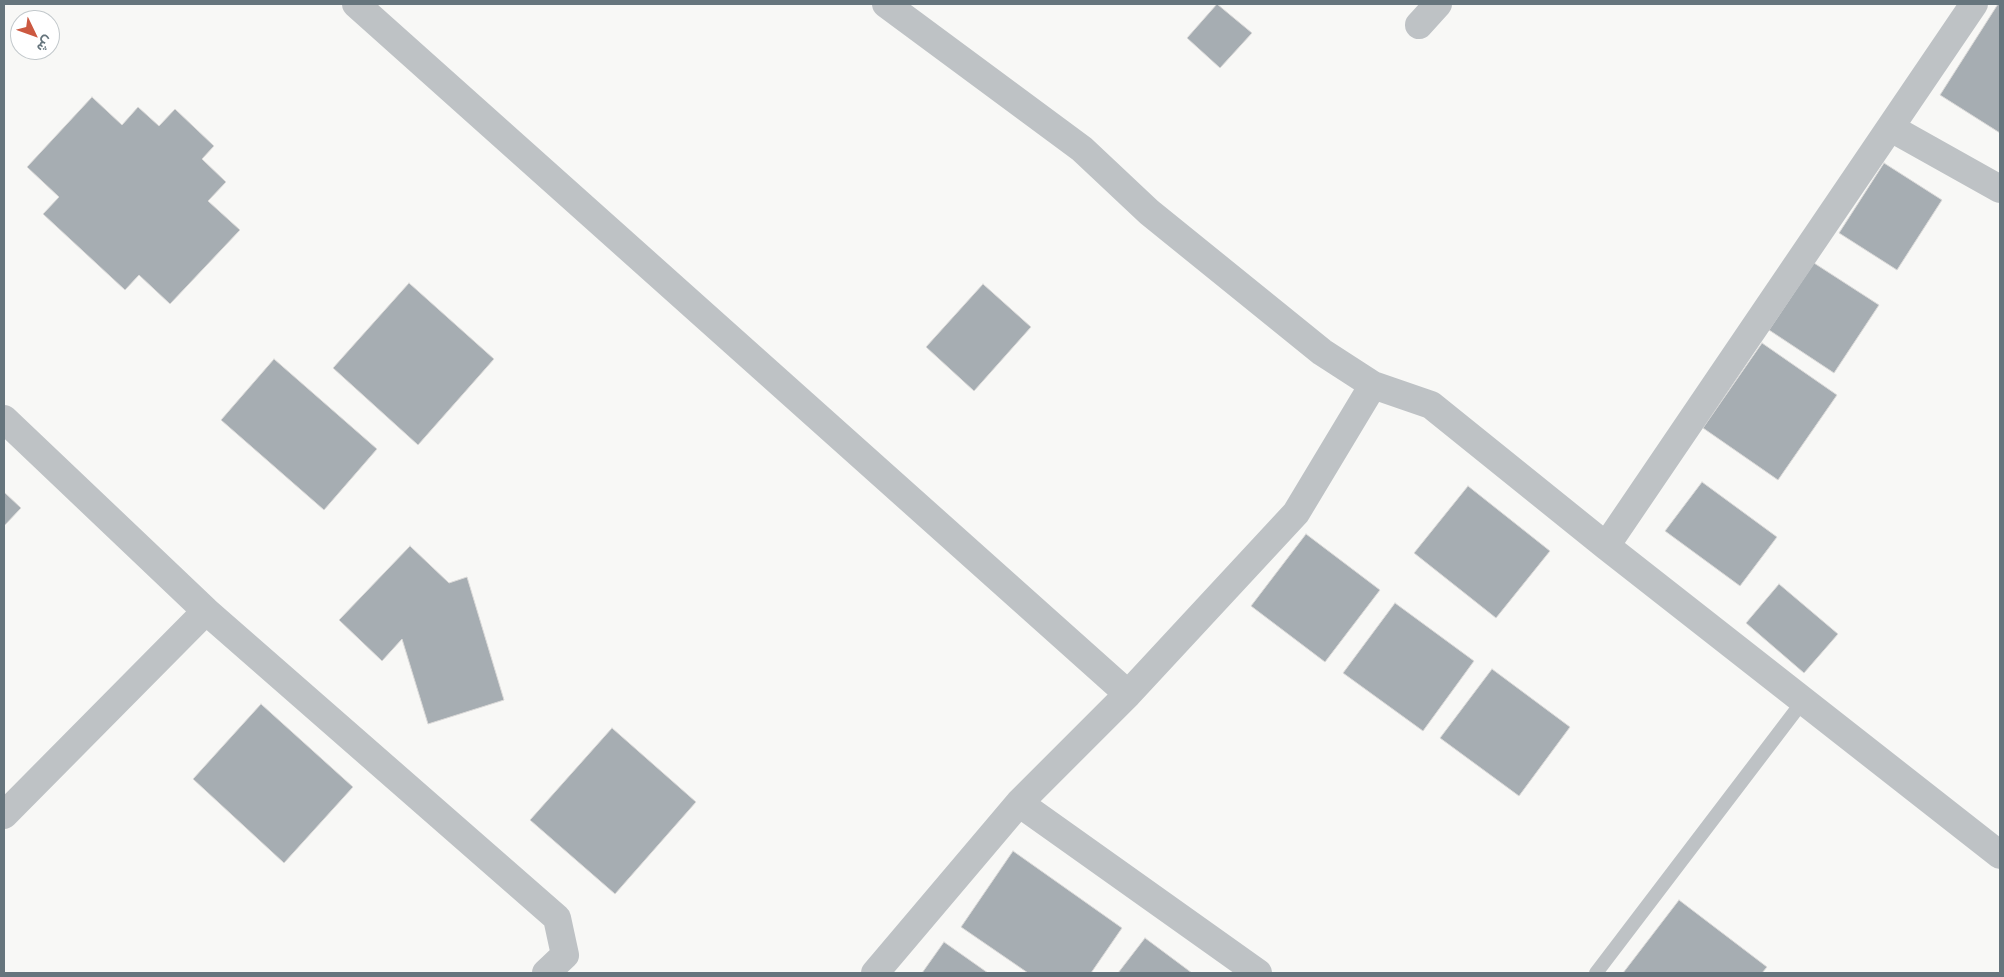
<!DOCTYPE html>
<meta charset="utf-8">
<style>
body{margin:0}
#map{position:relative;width:2004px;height:977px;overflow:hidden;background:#f8f8f6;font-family:"Asap Condensed",Vazirmatn,sans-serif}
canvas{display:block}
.frame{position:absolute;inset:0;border:5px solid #66757d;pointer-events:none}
.north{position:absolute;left:10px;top:10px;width:50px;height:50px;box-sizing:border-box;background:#fff;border:1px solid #c2c8cb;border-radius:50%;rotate:132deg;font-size:14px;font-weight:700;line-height:20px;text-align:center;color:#66757d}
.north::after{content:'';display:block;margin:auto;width:18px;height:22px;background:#cc5941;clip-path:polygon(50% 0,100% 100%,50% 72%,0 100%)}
</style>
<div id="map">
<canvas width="2004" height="977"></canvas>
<div class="frame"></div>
<div class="north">ش</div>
</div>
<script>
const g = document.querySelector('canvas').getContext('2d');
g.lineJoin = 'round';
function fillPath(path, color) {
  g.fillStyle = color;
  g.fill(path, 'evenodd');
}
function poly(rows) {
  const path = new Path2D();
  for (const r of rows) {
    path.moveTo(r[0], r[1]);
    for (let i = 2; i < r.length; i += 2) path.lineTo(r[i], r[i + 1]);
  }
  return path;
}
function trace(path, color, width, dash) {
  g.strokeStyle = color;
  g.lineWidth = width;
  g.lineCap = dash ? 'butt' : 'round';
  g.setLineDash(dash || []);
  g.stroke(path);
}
const building = poly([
 [1217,4,1252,33,1220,68,1187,38,1217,4],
 [1998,4,2000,4,2000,133,1940,95,1998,4],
 [92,97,122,125,138,107,159,126,175,109,214,146,202,159,226,182,208,201,240,230,170,304,139,275,125,290,43,214,59,197,27,167,92,97],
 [1884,163,1942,200,1897,270,1839,233,1884,163],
 [1814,263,1879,305,1834,373,1769,330,1814,263],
 [409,283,494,359,418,445,333,368,409,283],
 [983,284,1031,327,974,391,926,347,983,284],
 [1762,343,1837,395,1778,480,1703,428,1762,343],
 [274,359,377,449,324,510,221,420,274,359],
 [1702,482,1777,537,1740,586,1665,531,1702,482],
 [1468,486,1550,551,1496,618,1414,553,1468,486],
 [4,492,21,508,4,526,4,492],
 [1306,534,1380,590,1325,662,1251,606,1306,534],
 [410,546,449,583,467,577,504,700,428,724,402,639,382,661,339,620,410,546],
 [1779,584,1838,634,1804,673,1746,623,1779,584],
 [1395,603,1474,661,1423,731,1343,673,1395,603],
 [1492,669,1570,727,1519,796,1440,738,1492,669],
 [261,704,353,787,284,863,193,779,261,704],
 [612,728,696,802,615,894,530,820,612,728],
 [1013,851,1122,928,1091,973,1028,973,961,927,1013,851],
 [1679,900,1767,967,1762,973,1623,973,1679,900],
 [1145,938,1192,973,1118,973,1145,938],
 [944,942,988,973,922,973,944,942]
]);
fillPath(building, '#a6adb2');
trace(building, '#dad9d8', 1);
trace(poly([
 [1596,973,1803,701]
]), '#bec2c5', 14);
trace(poly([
 [356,4,1128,694],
 [886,4,1082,149,1149,212,1322,352,1373,385,1431,405,1606,546,2000,855],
 [1419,25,1438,4],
 [1891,128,2000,189],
 [4,419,206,611,557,918,565,955,546,973],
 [1606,546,1974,4],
 [1019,803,1258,973],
 [4,815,206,611],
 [875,973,1019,803,1128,694,1296,513,1373,385]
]), '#bec2c5', 28);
</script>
